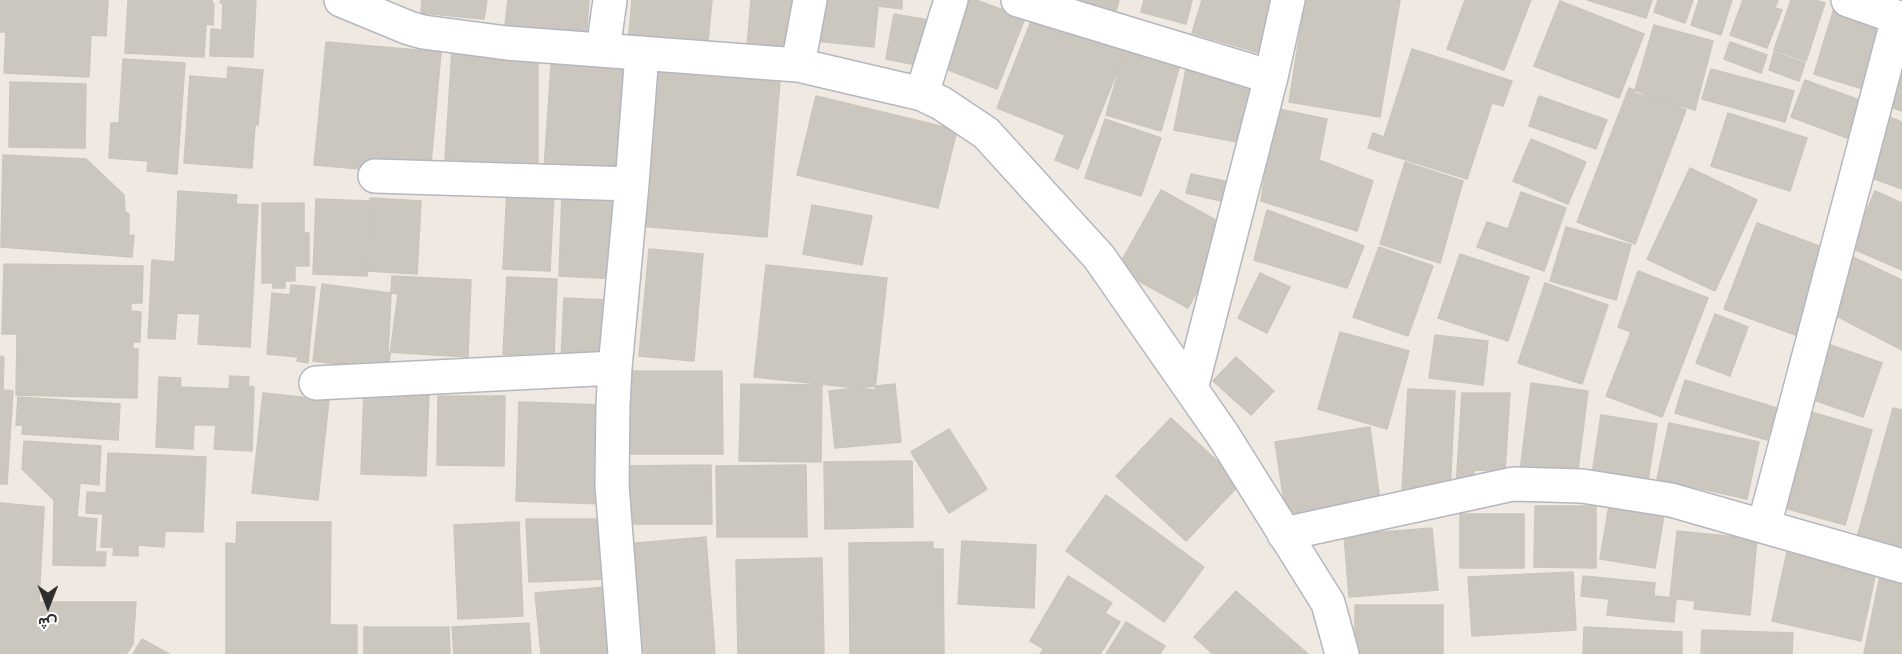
<!DOCTYPE html>
<meta charset="utf-8">
<style>
body{margin:0}
#map{position:relative;width:1902px;height:654px;overflow:hidden;background:#efe9e1;font-family:Inter,Vazirmatn,sans-serif}
canvas{display:block}
.north{position:absolute;left:18px;top:576px;width:60px;height:60px;-webkit-text-stroke:4px #fff;paint-order:stroke;rotate:180deg;font-size:16px;font-weight:700;line-height:24px;text-align:center;color:#2e2e2e}
.north::after{content:'';display:block;margin:auto;width:21px;height:27px;background:#2e2e2e;clip-path:polygon(50% 0,100% 100%,50% 72%,0 100%)}
</style>
<div id="map">
<canvas width="1902" height="654"></canvas>
<div class="north">ش</div>
</div>
<script>
const g = document.querySelector('canvas').getContext('2d');
g.lineJoin = 'round';
function fillPath(path, color) {
  g.fillStyle = color;
  g.fill(path, 'evenodd');
}
function poly(rows) {
  const path = new Path2D();
  for (const r of rows) {
    path.moveTo(r[0], r[1]);
    for (let i = 2; i < r.length; i += 2) path.lineTo(r[i], r[i + 1]);
  }
  return path;
}
function trace(path, color, width, dash) {
  g.strokeStyle = color;
  g.lineWidth = width;
  g.lineCap = dash ? 'butt' : 'round';
  g.setLineDash(dash || []);
  g.stroke(path);
}
const building = poly([
 [0,0,108,0,106,36,91,35,89,77,4,73,6,32,0,32,0,0],
 [128,0,212,0,212,3,214,4,213,25,206,24,204,57,125,53,128,0],
 [221,0,256,0,253,57,210,56,211,29,222,30,223,3,220,3,221,0],
 [422,0,487,0,484,19,421,13,422,0],
 [508,0,589,0,586,42,504,34,508,0],
 [632,0,712,0,707,52,628,45,632,0],
 [751,0,794,0,789,62,746,57,751,0],
 [820,0,902,0,902,9,878,6,874,47,816,41,820,0],
 [967,0,976,0,1025,18,997,89,941,67,967,0],
 [1053,0,1119,0,1113,21,1053,0],
 [1144,0,1192,0,1186,24,1141,12,1144,0],
 [1202,0,1280,0,1263,54,1192,33,1202,0],
 [1305,0,1400,0,1380,117,1289,102,1305,0],
 [1465,0,1531,0,1504,70,1447,49,1465,0],
 [1587,0,1652,0,1646,18,1587,0],
 [1658,0,1693,0,1685,23,1654,12,1658,0],
 [1699,0,1732,0,1721,35,1691,25,1699,0],
 [1743,0,1778,0,1775,8,1782,10,1767,48,1730,35,1743,0],
 [1791,0,1815,0,1825,3,1806,61,1774,50,1791,0],
 [1560,1,1644,34,1619,98,1534,66,1560,1],
 [1835,5,1887,20,1866,90,1814,74,1835,5],
 [894,14,929,20,921,66,886,59,894,14],
 [1033,16,1125,52,1078,169,1055,160,1065,135,997,108,1033,16],
 [1654,25,1713,41,1695,110,1634,93,1654,25],
 [326,42,441,52,430,175,314,165,326,42],
 [1730,42,1767,55,1761,73,1724,59,1730,42],
 [1902,42,1902,111,1882,104,1902,42],
 [1125,49,1180,65,1161,131,1106,115,1125,49],
 [1412,49,1512,81,1503,106,1492,103,1467,179,1368,148,1373,133,1384,137,1412,49],
 [452,50,538,61,538,166,445,159,452,50],
 [552,51,633,56,625,174,544,169,552,51],
 [1774,52,1805,63,1799,81,1769,70,1774,52],
 [123,59,185,63,177,174,147,171,148,161,109,158,111,123,119,123,123,59],
 [228,67,263,70,258,125,255,125,252,168,184,163,190,76,227,79,228,67],
 [1186,69,1254,83,1242,143,1174,130,1186,69],
 [1711,69,1794,91,1785,122,1702,99,1711,69],
 [654,70,780,81,767,237,640,226,654,70],
 [1805,80,1873,105,1858,142,1791,117,1805,80],
 [10,82,86,84,85,148,9,147,10,82],
 [1629,88,1686,110,1635,244,1577,222,1629,88],
 [816,96,957,130,938,208,797,175,816,96],
 [1539,96,1607,120,1596,149,1529,126,1539,96],
 [1274,108,1327,119,1319,160,1373,181,1357,231,1261,201,1274,108],
 [1728,113,1807,138,1790,191,1711,166,1728,113],
 [1887,116,1902,122,1902,189,1864,175,1887,116],
 [1105,119,1161,138,1141,196,1085,178,1105,119],
 [1531,139,1586,162,1568,204,1513,181,1531,139],
 [3,155,86,159,124,195,125,212,129,214,129,236,134,235,132,257,1,247,3,155],
 [1405,162,1463,181,1440,263,1380,244,1405,162],
 [1690,168,1757,200,1715,291,1647,259,1690,168],
 [1191,174,1234,183,1230,203,1186,193,1191,174],
 [507,188,554,191,550,271,503,269,507,188],
 [1161,190,1232,229,1188,308,1117,269,1161,190],
 [178,191,237,195,236,204,258,205,250,347,198,344,200,314,177,313,175,339,148,338,152,260,175,262,178,191],
 [1875,191,1902,203,1902,270,1851,248,1875,191],
 [1521,192,1566,208,1544,271,1477,247,1487,222,1508,229,1521,192],
 [562,193,623,197,619,279,559,276,562,193],
 [370,198,421,201,417,274,367,271,370,198],
 [316,199,370,201,367,276,313,274,316,199],
 [262,203,304,203,304,233,309,233,309,266,295,266,295,281,285,281,285,288,273,288,273,283,262,283,262,203],
 [812,205,872,216,862,265,803,254,812,205],
 [1267,210,1364,246,1347,288,1254,260,1267,210],
 [1757,223,1830,250,1798,336,1724,309,1757,223],
 [1566,227,1631,245,1616,300,1550,281,1566,227],
 [1379,247,1433,266,1408,336,1353,317,1379,247],
 [649,249,703,254,694,361,639,356,649,249],
 [1460,254,1529,277,1508,341,1438,318,1460,254],
 [1853,257,1902,280,1902,350,1825,310,1853,257],
 [4,264,143,266,142,303,131,303,131,311,141,312,140,342,133,342,133,349,138,349,137,398,16,395,17,334,2,334,4,264],
 [766,265,887,278,875,390,754,377,766,265],
 [1638,271,1708,298,1662,417,1606,396,1631,332,1618,327,1638,271],
 [1260,273,1290,287,1267,333,1238,318,1260,273],
 [392,276,471,280,468,357,388,352,392,276],
 [507,277,557,279,554,357,503,354,507,277],
 [1545,283,1608,305,1582,384,1518,363,1545,283],
 [322,284,398,294,388,370,313,361,322,284],
 [291,285,315,287,308,363,297,361,298,357,267,354,272,293,290,295,291,285],
 [564,298,607,300,604,361,561,359,564,298],
 [1715,314,1748,327,1730,376,1696,363,1715,314],
 [1340,332,1409,351,1387,429,1318,409,1340,332],
 [1435,335,1488,341,1483,385,1429,378,1435,335],
 [1828,344,1882,363,1863,417,1808,398,1828,344],
 [0,356,4,357,3,390,13,391,7,484,0,484,0,356],
 [1236,357,1274,391,1251,415,1213,381,1236,357],
 [624,371,722,371,723,454,624,454,624,371],
 [230,376,249,377,248,386,254,387,252,451,214,449,216,425,194,425,193,449,156,447,159,377,181,378,180,387,229,389,230,376],
 [1685,380,1777,408,1767,440,1675,413,1685,380],
 [1531,383,1588,391,1577,478,1520,471,1531,383],
 [741,384,822,385,821,462,739,461,741,384],
 [895,384,901,442,835,448,829,391,895,384],
 [1408,389,1455,391,1450,492,1402,490,1408,389],
 [364,391,429,393,426,476,361,474,364,391],
 [263,393,329,400,318,500,252,493,263,393],
 [1462,393,1510,393,1505,471,1474,470,1474,488,1456,488,1462,393],
 [438,396,505,396,504,466,437,465,438,396],
 [18,397,120,404,118,440,22,434,23,425,16,425,18,397],
 [519,402,607,405,604,504,516,501,519,402],
 [1893,408,1902,410,1902,551,1856,541,1893,408],
 [1805,410,1872,430,1845,525,1777,506,1805,410],
 [1601,415,1657,424,1648,481,1592,474,1601,415],
 [1171,418,1241,483,1186,541,1116,476,1171,418],
 [1669,423,1759,442,1747,499,1657,479,1669,423],
 [1370,427,1381,508,1287,522,1275,442,1370,427],
 [949,429,987,489,949,513,911,452,949,429],
 [24,441,101,446,99,485,80,483,77,517,97,519,95,552,106,552,105,566,53,565,54,500,22,469,24,441],
 [108,453,206,457,203,532,165,531,164,547,138,545,138,556,113,555,114,547,101,547,103,514,86,513,87,492,106,493,108,453],
 [912,461,913,527,825,529,824,462,912,461],
 [711,465,712,524,622,524,622,466,711,465],
 [806,465,807,537,717,537,716,466,806,465],
 [1106,495,1204,567,1164,622,1066,551,1106,495],
 [0,503,44,507,39,602,136,602,133,644,126,654,0,654,0,503],
 [1535,506,1596,506,1596,568,1534,567,1535,506],
 [1609,506,1664,515,1655,568,1600,559,1609,506],
 [1460,514,1524,514,1524,568,1460,568,1460,514],
 [526,519,601,519,606,579,529,582,526,519],
 [237,522,331,522,330,625,357,625,357,654,226,654,226,543,236,544,237,522],
 [519,522,523,616,458,619,454,525,519,522],
 [1432,528,1438,590,1349,597,1344,535,1432,528],
 [1677,531,1757,539,1750,615,1694,609,1695,601,1670,598,1677,531],
 [706,537,715,654,633,654,625,544,706,537],
 [962,541,1036,545,1034,608,958,604,962,541],
 [933,542,933,549,943,549,944,654,850,654,849,543,933,542],
 [1788,547,1877,567,1861,641,1772,621,1788,547],
 [822,558,824,654,738,654,736,560,822,558],
 [1573,572,1576,630,1472,636,1468,577,1573,572],
 [1068,576,1112,603,1105,613,1120,622,1100,654,1040,654,1044,649,1030,641,1068,576],
 [1583,576,1655,583,1654,596,1676,598,1674,622,1607,615,1609,599,1581,596,1583,576],
 [1880,576,1902,581,1901,654,1864,654,1880,576],
 [607,587,613,654,541,654,535,593,607,587],
 [1236,591,1308,654,1213,654,1194,637,1236,591],
 [1355,605,1443,605,1443,654,1355,654,1355,605],
 [1126,622,1165,646,1160,654,1106,654,1126,622],
 [529,623,531,654,454,654,452,627,529,623],
 [364,627,449,627,450,654,364,654,364,627],
 [1584,627,1682,632,1682,654,1583,654,1584,627],
 [1702,630,1793,633,1792,654,1701,654,1702,630],
 [142,639,169,654,133,654,142,639]
]);
fillPath(building, '#cbc7bf');
trace(building, '#cbc5ba', 1.5);
const street = poly([
 [341,0,409,28,423,32,507,43,798,65,922,94,941,103,986,133,1099,257,1223,435,1328,603,1342,654],
 [1018,0,1271,77],
 [1848,0,1902,19],
 [603,50,610,0],
 [798,65,810,0],
 [922,94,951,0],
 [375,176,632,184],
 [316,383,615,368],
 [1191,389,1271,77,1288,0],
 [1764,526,1898,18],
 [1284,534,1513,484,1582,486,1671,500,1902,566],
 [625,654,612,485,613,405,615,368,632,184,642,53]
]);
trace(street, '#b4b7c1', 36);
trace(street, '#fff', 33);
</script>
